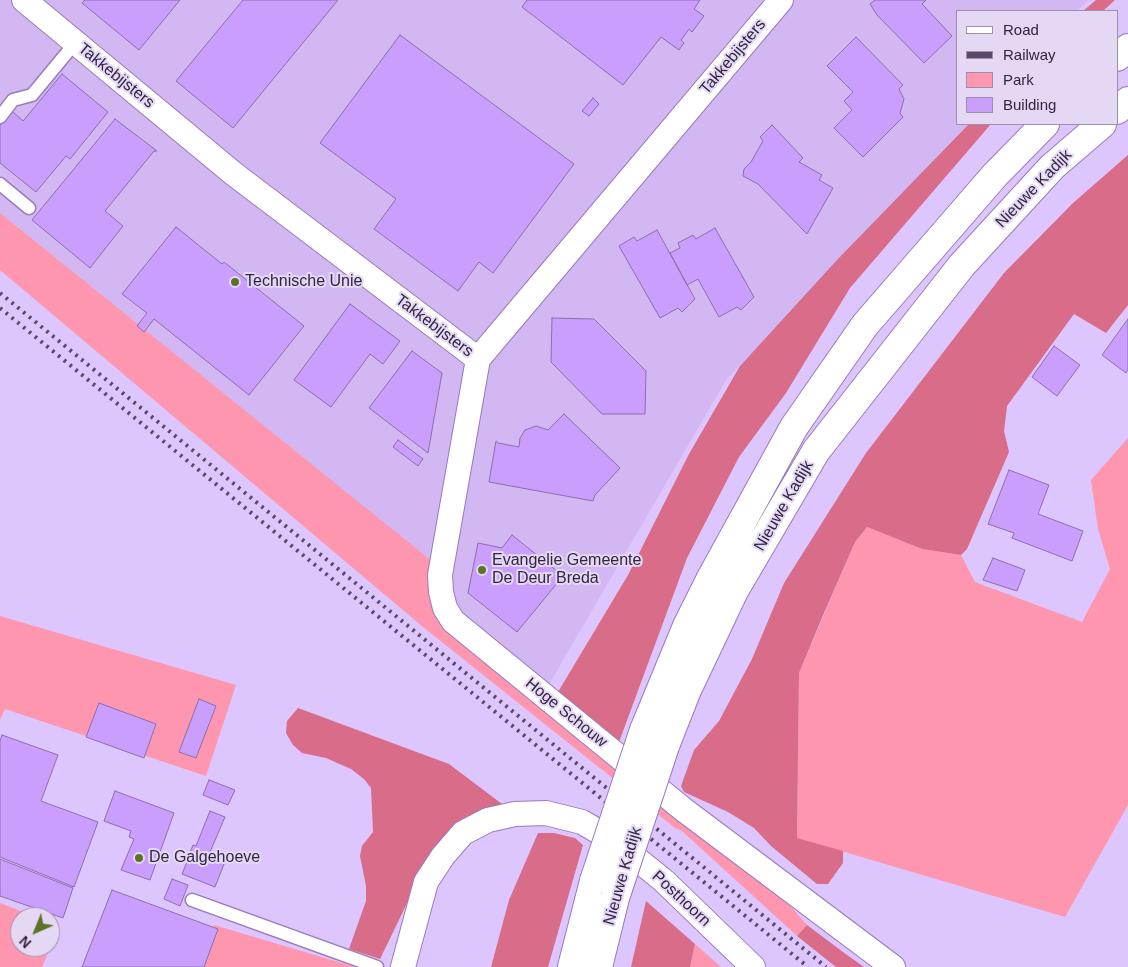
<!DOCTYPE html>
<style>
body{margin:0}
#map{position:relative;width:1128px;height:967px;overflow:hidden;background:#ddc5fd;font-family:Arial,sans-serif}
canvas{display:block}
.legend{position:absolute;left:956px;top:10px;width:162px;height:115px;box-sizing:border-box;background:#e4d8f5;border:1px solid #9c90ad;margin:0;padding:6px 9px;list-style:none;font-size:15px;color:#312540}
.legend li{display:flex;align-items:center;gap:10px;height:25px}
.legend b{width:25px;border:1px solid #9c90ad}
.north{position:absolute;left:10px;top:907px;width:50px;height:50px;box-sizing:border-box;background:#e4d8f5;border:1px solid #9c90ad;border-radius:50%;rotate:224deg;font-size:14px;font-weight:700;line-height:20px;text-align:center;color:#312540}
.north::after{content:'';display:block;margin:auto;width:18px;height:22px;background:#5b7325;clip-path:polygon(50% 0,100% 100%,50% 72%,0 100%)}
</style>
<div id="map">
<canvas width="1128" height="967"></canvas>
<ul class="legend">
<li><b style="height:6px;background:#fff"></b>Road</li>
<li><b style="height:6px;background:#58496b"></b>Railway</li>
<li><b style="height:14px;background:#fe96af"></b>Park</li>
<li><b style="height:14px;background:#c99efc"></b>Building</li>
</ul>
<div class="north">N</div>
</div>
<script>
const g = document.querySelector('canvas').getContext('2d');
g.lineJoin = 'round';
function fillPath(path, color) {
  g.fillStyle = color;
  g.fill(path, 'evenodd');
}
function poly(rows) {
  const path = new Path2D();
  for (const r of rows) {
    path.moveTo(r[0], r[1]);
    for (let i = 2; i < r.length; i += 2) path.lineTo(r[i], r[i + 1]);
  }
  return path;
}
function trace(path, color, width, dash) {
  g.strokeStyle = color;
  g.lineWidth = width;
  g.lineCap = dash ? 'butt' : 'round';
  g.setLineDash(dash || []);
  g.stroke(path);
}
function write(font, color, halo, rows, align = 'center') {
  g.font = font + ' Arial,sans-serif';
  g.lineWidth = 4;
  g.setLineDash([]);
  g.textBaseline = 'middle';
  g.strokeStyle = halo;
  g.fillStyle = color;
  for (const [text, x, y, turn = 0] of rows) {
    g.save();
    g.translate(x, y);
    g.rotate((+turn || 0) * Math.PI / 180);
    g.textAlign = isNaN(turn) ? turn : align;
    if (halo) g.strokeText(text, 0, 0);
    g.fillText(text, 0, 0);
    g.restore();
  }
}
fillPath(poly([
 [0,0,1088,0,1077,11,957,11,957,124,970,124,726,380,548,686,432,601,432,562,0,213]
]), '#d2b7f3');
fillPath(poly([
 [0,213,433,562,432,601,779,893,807,925,797,936,682,831,675,828,423,627,0,270],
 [1128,438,1128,805,1065,917,797,838,799,673,855,542,867,527,922,549,961,555,975,582,1082,622,1110,569,1098,529,1091,480],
 [0,616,236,685,206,776,5,709,0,720],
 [0,903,36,917,20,917,20,947,50,947,50,923,59,926,42,967,0,967],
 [214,925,345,964,354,967,200,967],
 [695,944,721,967,690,967]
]), '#fe96af');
fillPath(poly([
 [1096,0,1115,0,1103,11,1083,11],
 [969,124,991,124,850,288,786,393,739,457,687,558,619,742,558,692,628,575,689,454,740,366,837,260],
 [1128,155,1128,305,1106,333,1074,314,1007,406,1004,431,1009,452,967,549,961,555,922,549,867,527,855,542,821,620,799,673,797,838,843,851,843,863,828,884,817,884,771,846,754,828,728,812,684,792,681,786,694,750,719,721,752,659,784,583,866,453,1004,273,1073,203],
 [298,708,449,764,502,804,462,819,438,843,427,862,380,959,349,949,366,901,366,886,360,856,362,846,373,832,371,788,364,779,351,769,326,758,302,753,293,745,286,733,287,721],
 [538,833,554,833,575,838,583,845,548,967,491,967,509,900],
 [646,901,695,944,690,967,631,967],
 [807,925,847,955,864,967,836,967,797,936]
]), '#d86c89');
const building = poly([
 [85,0,180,0,139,50,82,3,85,0],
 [243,0,338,0,233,128,176,81,243,0],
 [527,0,700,0,694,9,704,16,692,32,689,29,681,40,684,43,679,50,661,37,623,85,522,7,527,0],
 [875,0,926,0,922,4,952,36,924,63,877,15,870,4,875,0],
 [400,35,574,164,493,273,479,262,458,291,374,229,396,199,320,143,400,35],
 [856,37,903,85,899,89,904,99,900,113,903,117,863,157,834,128,852,110,844,101,853,92,827,66,856,37],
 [62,74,108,112,70,159,66,156,36,192,0,163,0,125,12,111,23,121,62,74],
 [593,98,599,104,589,116,582,111,593,98],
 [115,119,157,151,154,151,105,211,123,226,90,268,32,220,115,119],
 [772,125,803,158,799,162,822,175,819,180,833,188,807,234,758,184,743,176,744,169,751,162,763,141,760,137,772,125],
 [176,227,222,264,224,262,304,326,249,395,154,319,144,332,137,326,147,313,122,294,176,227],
 [715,228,754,297,741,310,737,307,719,317,698,279,687,285,670,253,680,248,678,243,693,235,696,239,715,228],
 [657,230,695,299,682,312,678,308,660,318,619,246,634,237,637,241,657,230],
 [350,304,400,341,383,364,370,354,331,407,294,380,350,304],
 [552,318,594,319,646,371,645,414,602,414,551,362,552,318],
 [1128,319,1128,370,1126,373,1102,355,1128,319],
 [1054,346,1080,365,1057,396,1032,377,1054,346],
 [412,351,442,373,428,453,369,408,412,351],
 [564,414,620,468,595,495,593,501,489,482,496,441,498,443,519,447,520,438,525,430,536,426,548,430,564,414],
 [398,440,423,459,418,466,393,447,398,440],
 [1009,470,1049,485,1038,514,1083,531,1072,561,1012,538,1014,533,988,524,1009,470],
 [512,535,563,576,517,632,468,593,478,543,502,548,512,535],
 [993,558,1025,570,1017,591,983,580,993,558],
 [199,699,216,706,196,758,179,752,199,699],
 [99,703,156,724,144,758,86,737,99,703],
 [2,735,58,755,41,801,98,822,74,887,0,857,0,741,2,735],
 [209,780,235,790,228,805,203,795,209,780],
 [115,791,174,813,150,880,121,870,134,839,129,837,131,831,104,821,115,791],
 [210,811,225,817,210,852,226,859,215,887,182,874,187,862,183,860,186,854,189,855,193,845,196,846,210,811],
 [0,859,73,888,63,918,0,896,0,859],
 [172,879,188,885,180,906,164,899,172,879],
 [112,890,218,929,204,967,82,967,112,890]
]);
fillPath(building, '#c99efc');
trace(building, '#8c6faf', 1);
const lane = poly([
 [0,117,13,100,32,95,75,43],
 [0,184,29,208],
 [192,900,377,967]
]);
const street = poly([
 [24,0,234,174,478,359,781,0],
 [478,359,440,575,441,592,445,608,453,621,684,810,893,967],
 [403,967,426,882,443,856,463,833,488,820,515,814,546,813,582,822,616,842,664,881,753,967]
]);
const primary = poly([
 [1117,57,1128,48],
 [1117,110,1128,101],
 [644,730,687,626,711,578,794,427,865,325,995,175,1045,124],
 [665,746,687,690,734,591,816,451,962,265,1052,167,1102,124],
 [572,967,594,881],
 [598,967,615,898]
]);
trace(lane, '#997bbd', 15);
trace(street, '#997bbd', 26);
trace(primary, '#997bbd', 30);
trace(lane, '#fff', 12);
trace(street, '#fff', 24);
trace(primary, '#fff', 28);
trace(poly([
 [0,293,826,967],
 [0,308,808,967]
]), '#58496b', 4, [2.5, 5]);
const primaryBridge = poly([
 [594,881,644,730],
 [615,898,665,746]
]);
trace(primaryBridge, '#997bbd', 30, []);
trace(primaryBridge, '#fff', 28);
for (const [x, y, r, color] of [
 [235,282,5,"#5b7325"],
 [482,570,5,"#5b7325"],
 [139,858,5,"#5b7325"]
]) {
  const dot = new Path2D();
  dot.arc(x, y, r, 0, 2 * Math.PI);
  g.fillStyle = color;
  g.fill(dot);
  trace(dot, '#e4d8f5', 2);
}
write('16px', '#312540', '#e4d8f5', [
 ["Takkebijsters",733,57,-50],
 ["Takkebijsters",116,76,39],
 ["Nieuwe Kadijk",1034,189,-46],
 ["Takkebijsters",434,326,37],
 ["Nieuwe Kadijk",784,506,-60],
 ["Hoge Schouw",566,713,39],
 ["Nieuwe Kadijk",623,876,-74],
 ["Posthoorn",681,899,43]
]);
write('16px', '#312540', '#e4d8f5', [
 ["Technische Unie",245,282],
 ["Evangelie Gemeente",492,561],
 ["De Deur Breda",492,579],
 ["De Galgehoeve",149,858]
], 'left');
</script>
